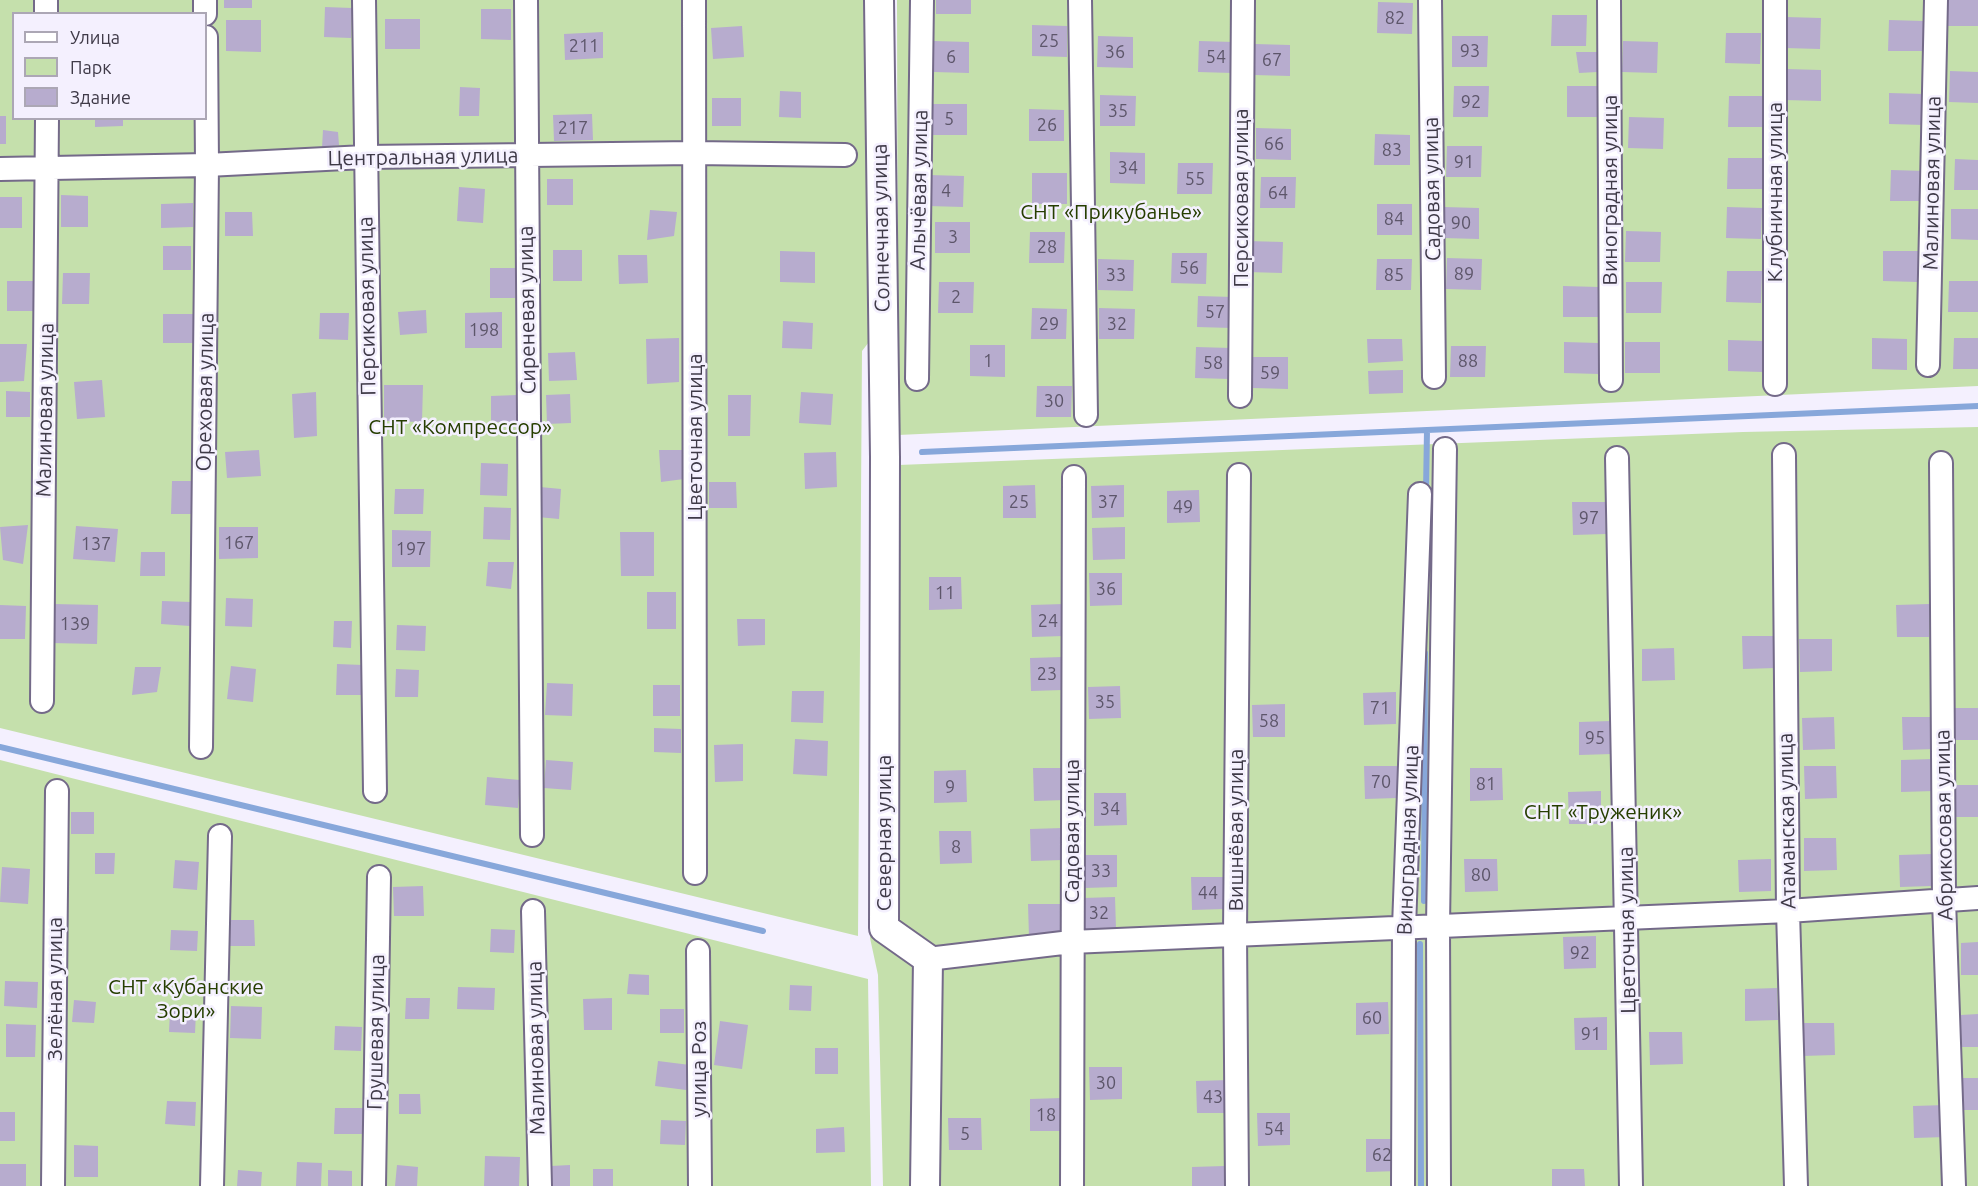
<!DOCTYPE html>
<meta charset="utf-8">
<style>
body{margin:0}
#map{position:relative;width:1978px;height:1186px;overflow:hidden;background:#f4f0fe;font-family:Ubuntu,sans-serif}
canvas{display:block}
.legend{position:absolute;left:12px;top:12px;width:195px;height:108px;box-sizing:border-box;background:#f4f0fe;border:2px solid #aca7b5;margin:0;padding:8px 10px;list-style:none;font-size:18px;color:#3f3a48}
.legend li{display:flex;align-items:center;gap:12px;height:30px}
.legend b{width:30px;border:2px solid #aca7b5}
</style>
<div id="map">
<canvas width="1978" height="1186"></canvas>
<ul class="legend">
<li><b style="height:8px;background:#fff"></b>Улица</li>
<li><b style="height:16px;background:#c5e0ac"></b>Парк</li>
<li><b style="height:16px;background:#b7acce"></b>Здание</li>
</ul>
</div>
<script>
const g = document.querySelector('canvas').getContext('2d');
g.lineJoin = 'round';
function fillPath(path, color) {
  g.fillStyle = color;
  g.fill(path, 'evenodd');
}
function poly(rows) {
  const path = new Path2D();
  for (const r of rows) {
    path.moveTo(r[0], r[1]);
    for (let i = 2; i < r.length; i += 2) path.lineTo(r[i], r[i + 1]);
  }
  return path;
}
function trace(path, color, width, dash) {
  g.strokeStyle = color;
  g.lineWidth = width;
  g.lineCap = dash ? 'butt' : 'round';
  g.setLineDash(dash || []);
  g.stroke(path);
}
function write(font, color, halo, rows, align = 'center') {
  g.font = font + ' Ubuntu,sans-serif';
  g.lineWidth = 5;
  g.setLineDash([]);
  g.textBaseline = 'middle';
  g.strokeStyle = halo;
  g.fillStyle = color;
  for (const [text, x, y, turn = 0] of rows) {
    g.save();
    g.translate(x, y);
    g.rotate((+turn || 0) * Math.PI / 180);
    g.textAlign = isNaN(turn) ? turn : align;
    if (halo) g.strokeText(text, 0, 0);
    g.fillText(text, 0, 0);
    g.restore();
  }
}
fillPath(poly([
 [0,0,888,0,889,316,862,351,858,936,0,728],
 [14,14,206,14,206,118,14,118],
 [897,0,1978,0,1978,386,898,435],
 [1978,427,1978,1186,883,1186,878,975,870,938,873,466,1743,432],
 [0,760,868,979,871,1186,0,1186]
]), '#c5e0ac');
trace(poly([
 [922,452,1978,406],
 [1426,492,1427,430],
 [0,747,763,931],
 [1424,901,1425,653],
 [1420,944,1421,1186]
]), '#87a7da', 6);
fillPath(poly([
 [224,0,252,0,252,8,224,8],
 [936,0,971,0,971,14,936,14],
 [1948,0,1978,0,1978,26,1947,26],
 [1378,2,1413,3,1412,34,1377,33],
 [325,7,352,8,351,38,324,37],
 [481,9,511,9,511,40,481,39],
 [1552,15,1587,15,1586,46,1551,46],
 [1786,17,1821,18,1820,49,1785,48],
 [385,19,420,19,420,49,385,49],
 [226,20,261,20,261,52,226,51],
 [1889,20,1924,21,1923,51,1888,51],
 [1032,25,1067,26,1067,57,1032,56],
 [742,26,744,57,713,59,711,28],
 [603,32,603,58,565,60,564,34],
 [1726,33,1761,33,1760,64,1725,63],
 [1098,36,1133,37,1133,68,1097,67],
 [1452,36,1488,36,1487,67,1452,67],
 [934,41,969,42,969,73,934,72],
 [1199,41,1234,42,1233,73,1198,72],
 [1623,41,1658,42,1657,73,1622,72],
 [1255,44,1290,45,1290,76,1254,75],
 [1576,52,1597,52,1597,72,1579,73],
 [1786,69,1821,70,1821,101,1785,100],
 [1950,71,1978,72,1978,103,1949,102],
 [1454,86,1489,86,1488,117,1453,117],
 [1567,86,1603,86,1602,117,1567,117],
 [460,87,480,88,479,116,459,116],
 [780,91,801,92,801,118,779,117],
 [1889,93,1924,94,1924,125,1889,124],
 [1100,95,1136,96,1135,126,1100,126],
 [1729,96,1764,96,1763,127,1728,127],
 [712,98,741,98,741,126,712,126],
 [932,104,967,104,967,135,931,135],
 [1029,109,1064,110,1064,141,1029,141],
 [592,114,593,140,554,141,553,115],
 [0,116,6,116,6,144,0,144],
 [1629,117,1664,118,1663,149,1628,148],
 [95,118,123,118,123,126,95,127],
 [1256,128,1291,129,1291,160,1256,159],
 [323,130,338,132,339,145,322,148],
 [1375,134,1410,135,1410,165,1374,165],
 [1447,146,1482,146,1481,177,1446,177],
 [1110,152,1145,153,1145,184,1110,183],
 [1728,158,1763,158,1762,189,1727,189],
 [1955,159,1978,160,1978,190,1954,190],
 [1178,163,1213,163,1212,194,1177,194],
 [1891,170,1926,171,1925,201,1890,201],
 [1032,173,1067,173,1067,204,1032,204],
 [929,175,964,176,963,207,928,206],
 [1261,177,1296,177,1295,208,1260,208],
 [547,179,573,179,573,205,547,205],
 [459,187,485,189,483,223,457,221],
 [61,195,88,196,88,227,61,227],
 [0,197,22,197,22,228,0,228],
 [193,203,193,227,161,228,161,204],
 [1377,204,1412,204,1412,235,1377,235],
 [1444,207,1479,208,1479,239,1443,238],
 [1727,207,1762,208,1761,239,1726,238],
 [1951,209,1978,209,1978,240,1951,239],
 [650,210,677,212,674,236,647,240],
 [225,212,252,212,253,236,225,236],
 [935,222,970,222,970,253,935,253],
 [1626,231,1661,232,1660,262,1625,262],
 [1030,232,1065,232,1064,263,1029,263],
 [1247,241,1283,242,1282,273,1247,272],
 [163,246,191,246,191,270,163,270],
 [553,250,582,250,582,281,553,281],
 [780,251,815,252,815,283,780,282],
 [1883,251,1919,251,1918,282,1883,281],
 [1172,253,1207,253,1206,284,1171,283],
 [618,255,647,255,648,283,619,284],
 [1447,258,1482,259,1481,290,1446,289],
 [1098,259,1134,260,1133,291,1098,290],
 [1377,259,1412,259,1411,290,1376,290],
 [490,268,516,268,515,298,490,298],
 [1727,271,1762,271,1761,303,1726,302],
 [63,273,90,273,89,304,62,304],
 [7,281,33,281,33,311,7,311],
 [1949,281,1978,281,1978,312,1948,312],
 [939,282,974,282,973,313,938,313],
 [1626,282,1662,282,1661,313,1626,313],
 [1563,286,1599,287,1598,317,1563,317],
 [1198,296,1233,297,1232,328,1197,327],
 [1032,308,1067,309,1066,339,1031,339],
 [1099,308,1135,309,1134,339,1099,339],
 [426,310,427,333,400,335,398,312],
 [502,312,502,348,465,348,465,313],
 [320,313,349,313,348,340,319,339],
 [163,314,194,314,194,343,163,343],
 [783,321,813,323,812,349,782,348],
 [679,338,679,382,647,384,646,339],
 [1872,338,1907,339,1907,370,1872,369],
 [1954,338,1978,338,1978,369,1953,369],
 [1367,339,1402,339,1403,361,1368,363],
 [1728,340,1763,341,1763,372,1728,371],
 [1564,342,1599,343,1599,374,1564,373],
 [1625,342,1660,342,1660,373,1625,373],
 [0,344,27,344,24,381,0,382],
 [970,345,1005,345,1005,377,970,376],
 [1451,346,1486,346,1485,377,1450,377],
 [1196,347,1231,348,1230,379,1195,378],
 [575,352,577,380,549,381,548,353],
 [1253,357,1288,357,1288,389,1253,388],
 [1403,370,1403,393,1369,394,1368,371],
 [102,380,105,417,77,419,74,382],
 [384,385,423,385,422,422,384,421],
 [1037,386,1072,386,1071,417,1036,417],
 [6,391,30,392,30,417,6,417],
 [316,392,317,436,294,438,292,394],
 [801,392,833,394,831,425,799,423],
 [570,394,571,423,547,424,546,395],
 [517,395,518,422,491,422,491,396],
 [728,395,751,395,750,436,728,436],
 [259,450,261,476,227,478,225,452],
 [659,450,686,450,684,479,661,482],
 [836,452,837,487,805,489,804,453],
 [481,463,508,464,507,496,480,495],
 [172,481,195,481,194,514,171,514],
 [709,482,736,482,737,508,709,508],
 [1035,485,1036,518,1003,518,1003,486],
 [1124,485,1124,517,1092,518,1091,486],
 [540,487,561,489,559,519,538,517],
 [395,489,424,489,423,514,394,514],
 [1199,490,1200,522,1167,523,1167,491],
 [1572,502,1605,502,1606,534,1573,535],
 [484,507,511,508,510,540,483,539],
 [28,525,23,564,3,560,0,527],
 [76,526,118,529,115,562,73,559],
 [219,527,258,527,258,558,219,559],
 [1125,527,1125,559,1093,560,1092,528],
 [392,530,431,531,430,567,392,567],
 [620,532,654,532,654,576,621,576],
 [141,552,165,552,165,576,140,576],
 [488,562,514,562,511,589,486,586],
 [1089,573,1122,573,1122,605,1090,606],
 [929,577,961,577,962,609,929,610],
 [647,592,676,592,676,629,647,629],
 [226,598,253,599,252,627,225,626],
 [162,601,191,602,190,626,161,624],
 [53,604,98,605,97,644,51,643],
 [1064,604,1064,636,1032,637,1031,605],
 [1929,604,1929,637,1897,637,1896,605],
 [0,605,26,606,25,639,0,639],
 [737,619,765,619,765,645,738,646],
 [334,621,352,621,351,648,333,647],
 [397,625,426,626,425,651,396,650],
 [1742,636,1775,636,1776,668,1743,669],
 [1799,639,1832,639,1832,671,1800,672],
 [1674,648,1675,680,1642,681,1642,649],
 [1063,657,1063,690,1031,691,1030,658],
 [337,664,363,665,362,695,336,695],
 [231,666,256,669,253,702,227,699],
 [135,667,161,667,157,692,132,695],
 [396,669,419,670,418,697,395,697],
 [547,683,573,684,572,716,545,715],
 [653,685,680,685,680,716,653,716],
 [1120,686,1121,718,1089,719,1088,687],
 [792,691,824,691,823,723,791,722],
 [1396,692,1396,724,1364,725,1363,693],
 [1285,704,1285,737,1253,737,1252,705],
 [1955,708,1978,708,1978,740,1955,740],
 [1834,717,1835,749,1803,750,1802,718],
 [1902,717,1934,717,1935,749,1903,750],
 [1611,721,1612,754,1579,755,1579,722],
 [654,728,681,729,681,753,654,752],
 [795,739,828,741,827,776,793,774],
 [743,744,743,781,715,782,714,745],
 [1933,759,1934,791,1901,792,1901,760],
 [546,760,573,762,571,790,544,788],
 [1364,766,1397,766,1397,798,1365,799],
 [1804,766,1836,766,1837,798,1805,799],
 [1033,768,1066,768,1066,800,1034,801],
 [1470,768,1502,768,1503,800,1470,801],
 [966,770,967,802,934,803,934,771],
 [487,777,520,780,518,808,485,805],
 [1955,785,1978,785,1978,817,1956,817],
 [1601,791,1601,824,1569,824,1568,792],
 [1094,793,1126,793,1127,825,1094,826],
 [71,812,94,812,94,834,71,834],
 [1063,828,1063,860,1031,861,1030,829],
 [939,831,971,831,972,863,940,864],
 [1804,838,1836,838,1837,870,1804,871],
 [95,853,115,853,114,874,95,874],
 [1932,854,1932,886,1900,887,1899,855],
 [1084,855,1117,855,1117,887,1084,888],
 [1464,859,1497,859,1498,891,1465,892],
 [1771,859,1771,891,1739,892,1738,860],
 [175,860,199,862,197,890,173,888],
 [2,867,30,869,28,904,0,902],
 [1191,877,1223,877,1224,909,1192,910],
 [423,886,424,916,394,916,393,887],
 [1115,897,1116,929,1083,930,1083,898],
 [1028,904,1061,904,1062,936,1029,937],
 [228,920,254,920,255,946,228,946],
 [491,929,515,930,514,953,490,952],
 [171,930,198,931,197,951,170,950],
 [1596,936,1596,968,1564,969,1563,937],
 [1978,942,1978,975,1961,975,1961,943],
 [629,974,649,975,649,995,627,994],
 [5,981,38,982,37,1008,4,1006],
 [790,985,812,986,811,1011,789,1010],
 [458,987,495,988,494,1010,457,1009],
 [1777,988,1778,1020,1745,1021,1745,989],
 [406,998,430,998,429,1019,405,1019],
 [612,998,612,1030,584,1030,583,999],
 [74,1000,96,1002,94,1023,72,1022],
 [1388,1002,1389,1034,1356,1035,1356,1003],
 [231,1006,262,1007,261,1039,230,1038],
 [660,1009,684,1009,684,1033,660,1033],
 [170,1011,196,1012,195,1033,169,1032],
 [1978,1014,1978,1047,1961,1047,1961,1015],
 [1607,1017,1607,1050,1575,1050,1574,1018],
 [720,1021,748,1025,742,1069,714,1065],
 [1801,1023,1834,1023,1835,1055,1802,1056],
 [6,1024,36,1025,35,1057,6,1057],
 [335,1026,362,1027,361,1051,334,1050],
 [1649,1032,1682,1032,1683,1064,1650,1065],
 [815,1048,838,1048,838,1074,815,1074],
 [658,1061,690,1065,686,1090,655,1086],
 [1089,1067,1122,1067,1122,1099,1090,1100],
 [1962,1078,1978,1078,1978,1110,1963,1110],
 [1229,1080,1230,1113,1197,1113,1196,1081],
 [399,1094,420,1094,421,1114,399,1114],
 [1062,1098,1063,1131,1030,1131,1030,1099],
 [167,1101,196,1102,195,1126,165,1124],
 [1946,1105,1946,1137,1914,1138,1913,1106],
 [335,1108,364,1108,363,1134,334,1134],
 [0,1112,15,1112,15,1141,0,1141],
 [1257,1113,1290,1113,1290,1145,1258,1146],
 [948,1118,981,1118,982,1150,949,1150],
 [661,1120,686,1121,685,1145,660,1144],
 [844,1127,845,1152,816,1153,816,1129],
 [1366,1139,1398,1139,1399,1171,1366,1172],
 [74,1145,98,1146,98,1177,74,1177],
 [485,1156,520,1157,519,1186,484,1186],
 [297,1162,322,1163,321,1186,296,1186],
 [0,1164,26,1164,26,1186,0,1186],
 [397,1165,418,1167,417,1186,395,1186],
 [570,1165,570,1186,551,1186,551,1166],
 [1224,1166,1225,1186,1192,1186,1192,1167],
 [593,1169,613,1169,613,1186,593,1186],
 [1552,1169,1584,1169,1585,1186,1552,1186],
 [238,1170,262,1172,261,1186,237,1186],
 [328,1170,352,1171,352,1186,328,1186]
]), '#b7acce');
const minor = poly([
 [46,0,46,14],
 [205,0,205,14],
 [364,0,375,791],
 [526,0,532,835],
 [694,0,695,873],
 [1080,0,1086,415],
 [1430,0,1434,377],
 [1609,0,1611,380],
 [0,169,207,165,365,157,694,153,845,155],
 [1928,365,1936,0],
 [917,379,922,0],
 [1775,384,1775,0],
 [1240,396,1243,0],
 [1784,455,1788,911,1796,1186],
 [1617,458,1631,1186],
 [1941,463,1944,900,1954,1186],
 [42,701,47,118],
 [201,747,207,165,206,37],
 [533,911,540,1186],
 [698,951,700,1186],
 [928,959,1071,942,1788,911,1978,898],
 [53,1186,57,791],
 [212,1186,220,836],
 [374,1186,379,877],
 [1072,1186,1074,477],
 [1237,1186,1235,933,1239,475],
 [1403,1186,1404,927,1420,494],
 [1439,1186,1438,926,1445,449]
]);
const tertiary = poly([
 [879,0,885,457,884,928,928,959,925,1186]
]);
trace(minor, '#746a89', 26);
trace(tertiary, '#746a89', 32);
trace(minor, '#fff', 22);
trace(tertiary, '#fff', 28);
write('18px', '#5d566a', null, [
 ["82",1395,18],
 ["25",1049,41],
 ["211",584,46],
 ["93",1470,51],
 ["36",1115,52],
 ["6",951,57],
 ["54",1216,57],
 ["67",1272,60],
 ["92",1471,102],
 ["35",1118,111],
 ["5",949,119],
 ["26",1047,125],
 ["217",573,128],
 ["66",1274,144],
 ["83",1392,150],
 ["91",1464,162],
 ["34",1128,168],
 ["55",1195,179],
 ["4",946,191],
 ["64",1278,193],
 ["84",1394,219],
 ["90",1461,223],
 ["3",953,237],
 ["28",1047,247],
 ["56",1189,268],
 ["89",1464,274],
 ["33",1116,275],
 ["85",1394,275],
 ["2",956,297],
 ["57",1215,312],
 ["29",1049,324],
 ["32",1117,324],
 ["198",484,330],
 ["1",988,361],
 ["88",1468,361],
 ["58",1213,363],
 ["59",1270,373],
 ["30",1054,401],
 ["25",1019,502],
 ["37",1108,502],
 ["49",1183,507],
 ["97",1589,518],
 ["167",239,543],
 ["137",96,544],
 ["197",411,549],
 ["36",1106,589],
 ["11",945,593],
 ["24",1048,621],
 ["139",75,624],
 ["23",1047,674],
 ["35",1105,702],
 ["71",1380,708],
 ["58",1269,721],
 ["95",1595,738],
 ["70",1381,782],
 ["81",1486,784],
 ["9",950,787],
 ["34",1110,809],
 ["8",956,847],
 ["33",1101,871],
 ["80",1481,875],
 ["44",1208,893],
 ["32",1099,913],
 ["92",1580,953],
 ["60",1372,1018],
 ["91",1591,1034],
 ["30",1106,1083],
 ["43",1213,1097],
 ["18",1046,1115],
 ["54",1274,1129],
 ["5",965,1134],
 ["62",1382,1155]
]);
write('21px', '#3f3a48', '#f4f0fe', [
 ["Центральная улица",423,157,-1],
 ["Малиновая улица",1932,183,-89],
 ["Садовая улица",1432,189,-91],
 ["Алычёвая улица",919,190,-89],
 ["Виноградная улица",1610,190,-90],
 ["Клубничная улица",1775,192,-90],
 ["Персиковая улица",1241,198,-90],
 ["Солнечная улица",881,228,-91],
 ["Персиковая улица",367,306,-91],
 ["Сиреневая улица",527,310,-91],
 ["Ореховая улица",205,392,-89],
 ["Малиновая улица",45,410,-89],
 ["Цветочная улица",695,437,-90],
 ["Атаманская улица",1787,821,-91],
 ["Абрикосовая улица",1944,825,-91],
 ["Вишнёвая улица",1236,830,-90],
 ["Садовая улица",1072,831,-90],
 ["Северная улица",884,833,-90],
 ["Виноградная улица",1408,840,-88],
 ["Цветочная улица",1627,930,-91],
 ["Зелёная улица",55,989,-90],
 ["Грушевая улица",376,1032,-89],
 ["Малиновая улица",536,1048,-91],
 ["улица Роз",699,1069,-90]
]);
write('21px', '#263e00', '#f4f0fe', [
 ["СНТ «Прикубанье»",1111,212],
 ["СНТ «Компрессор»",460,427],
 ["СНТ «Труженик»",1603,812],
 ["СНТ «Кубанские",186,987],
 ["Зори»",186,1011]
]);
</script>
